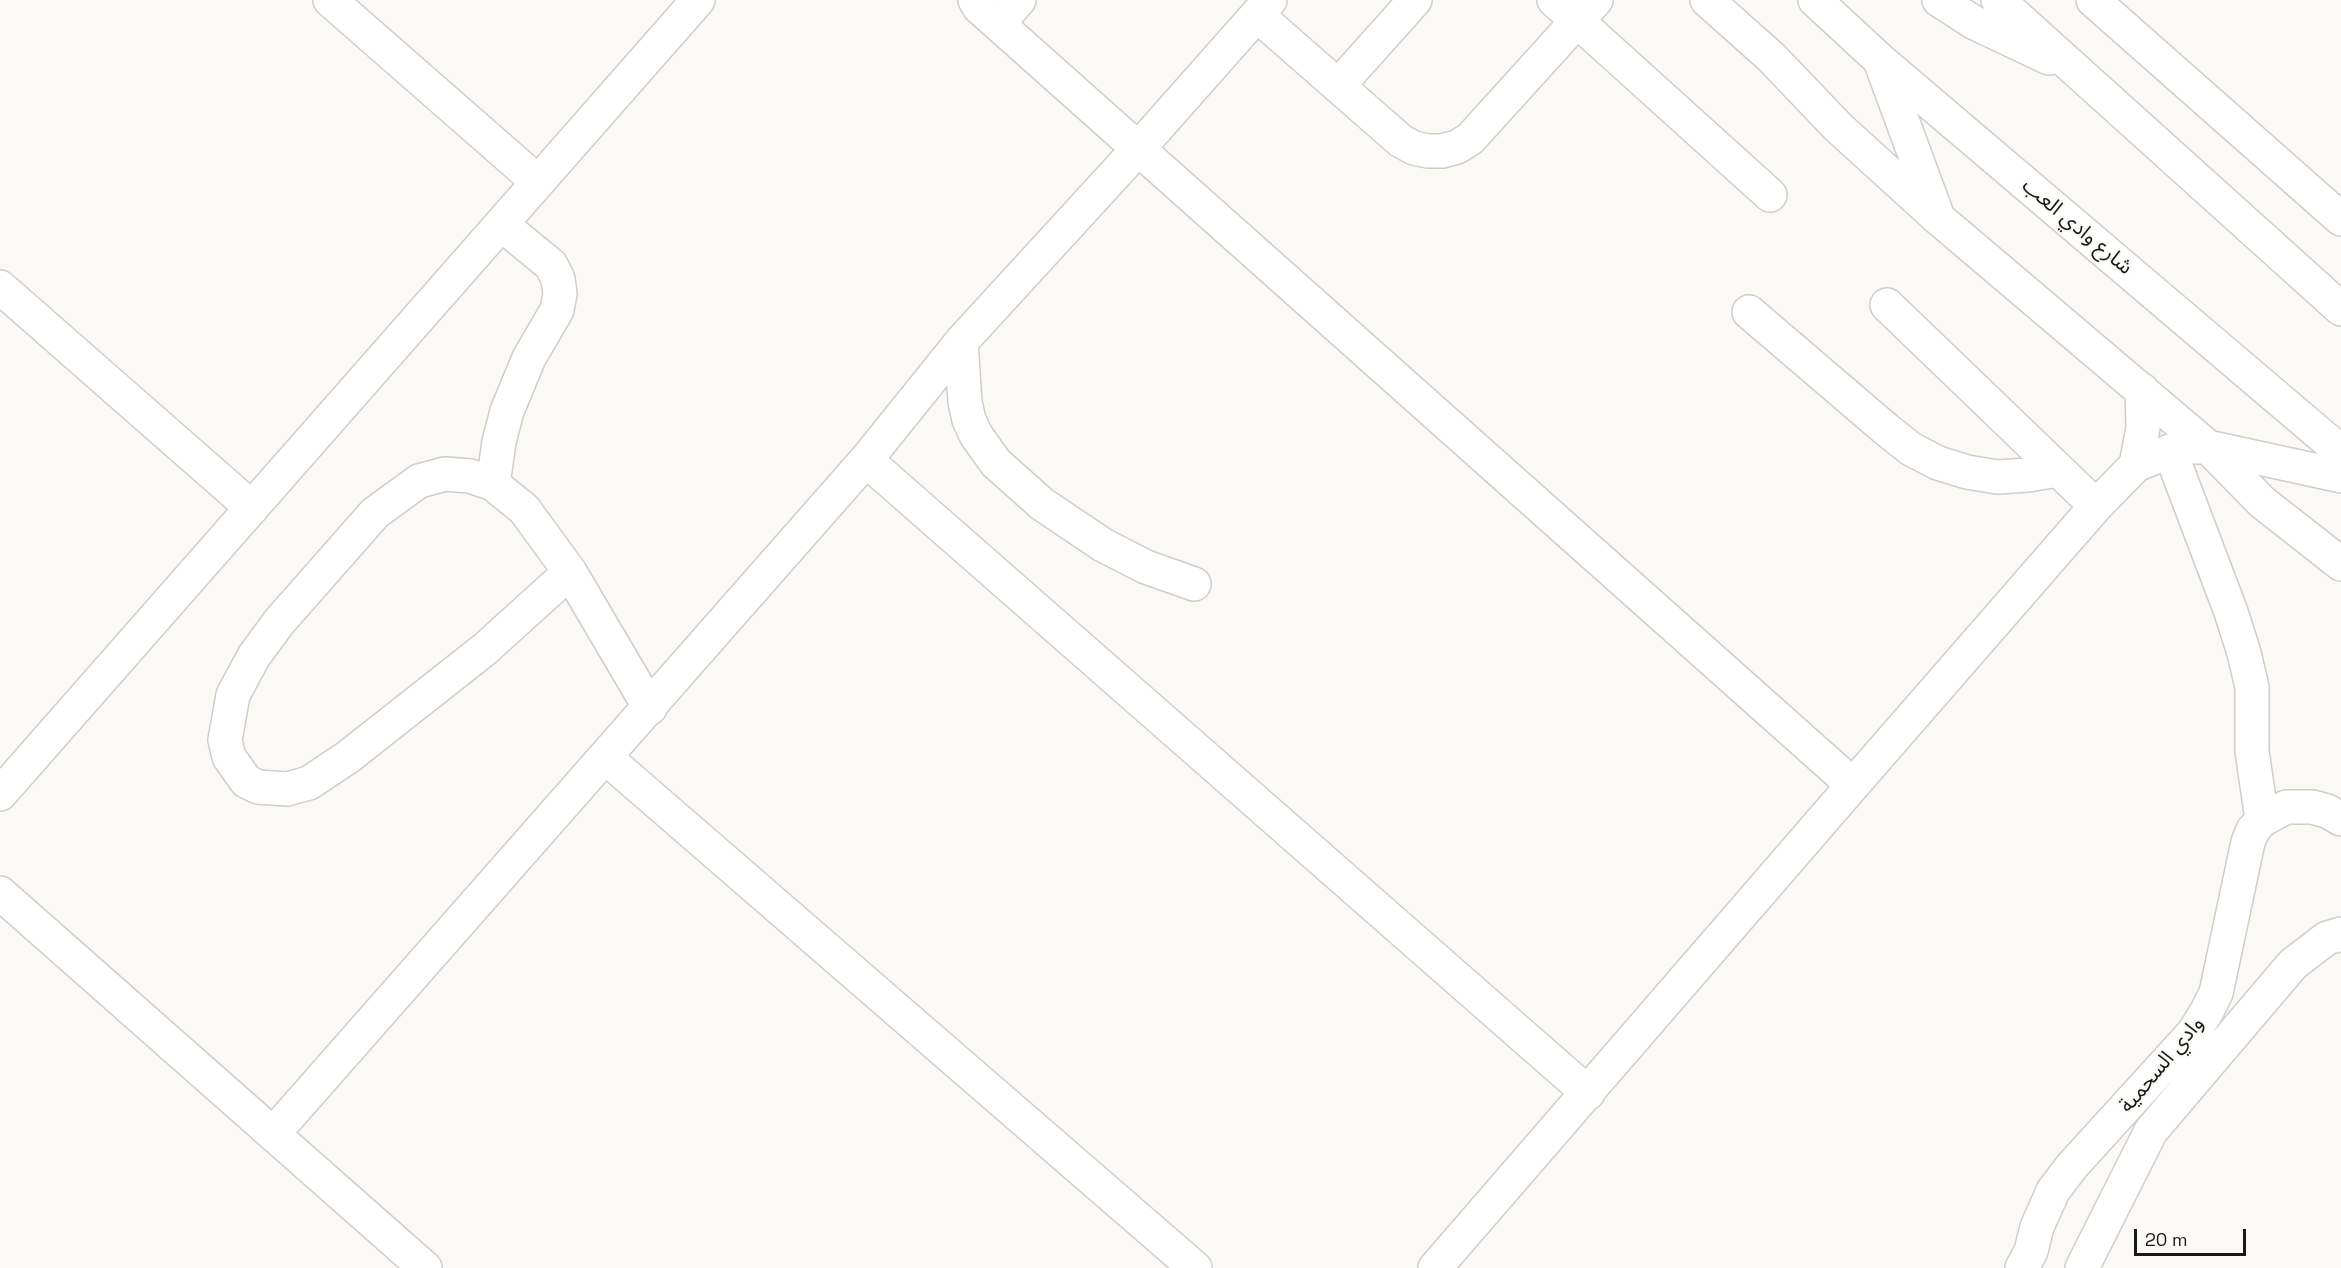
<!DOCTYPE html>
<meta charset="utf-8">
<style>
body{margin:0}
#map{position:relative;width:2341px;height:1268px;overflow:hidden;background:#fbf9f5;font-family:"Space Grotesk",sans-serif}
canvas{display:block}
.scale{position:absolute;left:2134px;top:1229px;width:112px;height:27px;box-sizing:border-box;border:3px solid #191917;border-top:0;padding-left:8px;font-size:18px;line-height:21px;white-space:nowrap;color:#191917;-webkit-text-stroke:4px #fbf9f5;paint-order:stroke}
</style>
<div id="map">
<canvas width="2341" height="1268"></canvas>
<div class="scale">20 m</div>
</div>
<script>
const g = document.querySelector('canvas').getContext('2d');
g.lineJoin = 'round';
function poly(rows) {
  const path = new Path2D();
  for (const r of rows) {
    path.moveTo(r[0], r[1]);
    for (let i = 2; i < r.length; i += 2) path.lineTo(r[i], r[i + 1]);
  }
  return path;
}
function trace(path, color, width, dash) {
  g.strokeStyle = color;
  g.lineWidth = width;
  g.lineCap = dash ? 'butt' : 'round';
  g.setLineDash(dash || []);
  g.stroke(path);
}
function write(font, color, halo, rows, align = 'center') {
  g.font = font + ' "Space Grotesk","Noto Sans Arabic",sans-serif';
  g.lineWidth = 4.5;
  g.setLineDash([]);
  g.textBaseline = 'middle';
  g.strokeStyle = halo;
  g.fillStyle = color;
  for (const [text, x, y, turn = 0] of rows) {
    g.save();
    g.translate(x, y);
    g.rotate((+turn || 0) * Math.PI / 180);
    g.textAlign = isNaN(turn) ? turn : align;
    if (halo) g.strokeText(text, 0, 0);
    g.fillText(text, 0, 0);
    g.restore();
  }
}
const minor = poly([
 [330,0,538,182],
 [975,0,979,7,1853,785],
 [1554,0,1770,195],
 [1707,0,1771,57,1838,127,1938,218,2208,447,2262,502,2341,564],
 [1815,0,1881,61,2341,452],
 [1939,0,1973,22,2049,58],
 [1998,0,2341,309],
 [2093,0,2341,219],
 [1257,15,1401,141,1414,148,1428,151,1442,151,1457,147,1470,139,1596,0],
 [998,24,1019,0],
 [1881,63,1936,212],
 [1338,86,1415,0],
 [0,287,252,508],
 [1887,305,2096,506],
 [1749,312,1887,430,1911,449,1938,463,1967,472,1997,477,2028,475,2058,470],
 [961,342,965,402,969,420,976,435,996,463,1042,504,1103,545,1146,567,1194,584],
 [2170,451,2231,612,2244,653,2252,687,2252,751,2262,820],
 [866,460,1588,1093],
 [2136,465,2143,428,2142,390],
 [493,484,499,442,507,411,529,358,557,310,560,294,558,279,551,265,501,224],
 [570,572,485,649,348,757,309,783,287,789,258,787,246,781,229,757,225,740,233,695,254,656,279,622,375,513,419,481,445,474,470,476,493,484,524,509,570,572,650,708],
 [605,757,1195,1268],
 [0,794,698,0],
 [0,893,425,1268],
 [273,1134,866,460,961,342,1138,149,1270,0],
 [1435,1268,1853,785,2096,506,2136,465,2170,451,2189,447,2208,447,2341,476],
 [2022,1268,2031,1251,2037,1227,2053,1191,2072,1166,2194,1032,2207,1011,2216,993,2248,842,2253,830,2262,820,2286,807,2312,807,2327,811,2341,819],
 [2082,1268,2151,1131,2293,964,2327,938,2341,934]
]);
trace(minor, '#d0cdca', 36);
trace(minor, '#fff', 33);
write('21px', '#191917', '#fbf9f5', [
 ["شارع وادي العب",2077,227,40],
 ["وادي السحمية",2162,1065,-50]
]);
</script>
